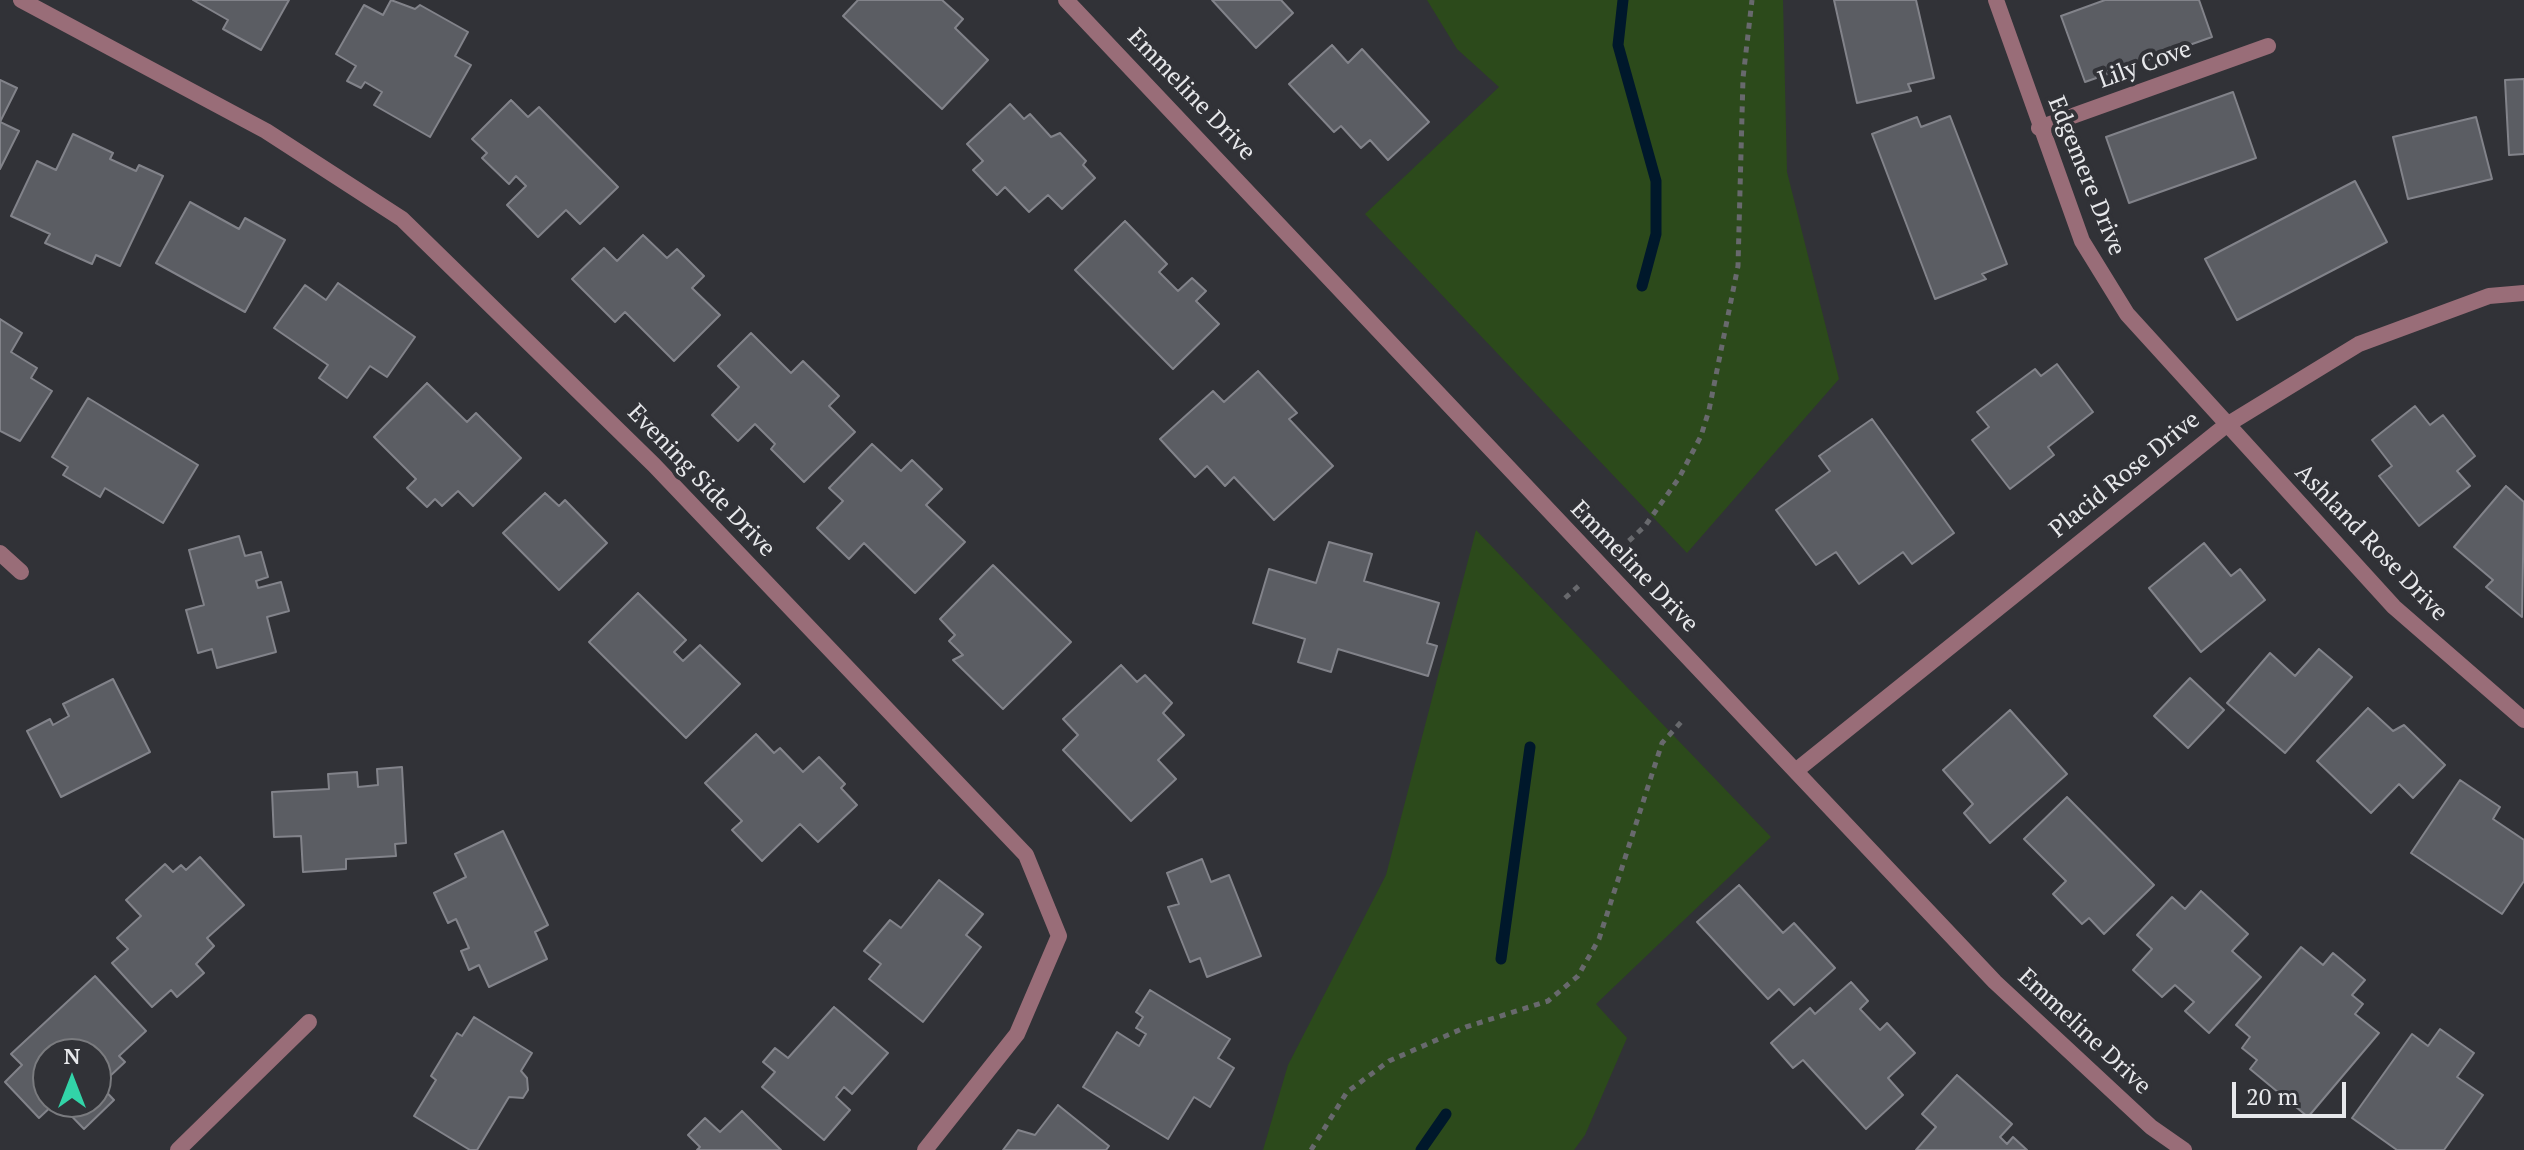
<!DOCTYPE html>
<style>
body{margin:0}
#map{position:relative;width:2524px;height:1150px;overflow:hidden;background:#313237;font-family:"PT Serif",serif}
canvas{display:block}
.north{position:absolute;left:32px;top:1038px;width:80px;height:80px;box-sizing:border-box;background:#313237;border:2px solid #7a7b7f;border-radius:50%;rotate:0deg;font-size:22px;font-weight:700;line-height:32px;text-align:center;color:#e7e8eb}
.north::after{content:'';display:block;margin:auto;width:28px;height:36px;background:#32d4a8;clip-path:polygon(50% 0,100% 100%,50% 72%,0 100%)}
.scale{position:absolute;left:2232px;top:1082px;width:114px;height:36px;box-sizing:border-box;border:4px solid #e7e8eb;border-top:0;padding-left:10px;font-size:24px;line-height:28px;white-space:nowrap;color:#e7e8eb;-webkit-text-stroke:6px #313237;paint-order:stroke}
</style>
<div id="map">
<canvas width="2524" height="1150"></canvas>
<div class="north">N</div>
<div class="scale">20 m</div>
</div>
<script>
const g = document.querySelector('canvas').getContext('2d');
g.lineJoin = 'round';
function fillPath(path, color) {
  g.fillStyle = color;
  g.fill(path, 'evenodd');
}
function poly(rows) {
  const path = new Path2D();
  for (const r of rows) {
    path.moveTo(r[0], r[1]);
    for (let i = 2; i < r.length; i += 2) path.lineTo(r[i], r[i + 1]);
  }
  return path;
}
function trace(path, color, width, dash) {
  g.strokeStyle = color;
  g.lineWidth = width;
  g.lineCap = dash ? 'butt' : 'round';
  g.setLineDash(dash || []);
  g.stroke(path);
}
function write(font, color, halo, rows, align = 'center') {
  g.font = font + ' "PT Serif",serif';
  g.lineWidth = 8;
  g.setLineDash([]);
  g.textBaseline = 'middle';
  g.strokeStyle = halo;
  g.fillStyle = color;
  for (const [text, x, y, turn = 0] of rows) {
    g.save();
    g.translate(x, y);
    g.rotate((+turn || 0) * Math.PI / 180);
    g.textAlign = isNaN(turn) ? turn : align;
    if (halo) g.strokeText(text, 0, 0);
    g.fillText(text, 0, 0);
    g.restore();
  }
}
fillPath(poly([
 [1427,0,1783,0,1787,172,1839,379,1687,553,1365,214,1499,87,1457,49],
 [1476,530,1771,837,1596,1004,1627,1038,1585,1135,1574,1150,1263,1150,1288,1065,1386,875]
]), '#2c4a1b');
trace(poly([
 [1623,0,1618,45,1656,181,1656,234,1642,286],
 [1501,959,1530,747],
 [1421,1150,1446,1114]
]), '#00182b', 11);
const building = poly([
 [193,0,289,0,261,50,223,29,228,20,193,0],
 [391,0,415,9,420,5,468,32,455,56,471,65,430,137,374,105,382,92,365,82,361,88,347,81,356,66,336,54,364,5,383,15,391,0],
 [858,0,942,0,963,19,955,28,988,60,942,109,843,16,858,0],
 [1212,0,1281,0,1293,13,1256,48,1212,0],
 [1834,0,1916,0,1934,78,1908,84,1911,91,1857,103,1834,0],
 [2105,0,2199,0,2212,37,2085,82,2061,16,2105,0],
 [1332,45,1348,63,1362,49,1429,122,1388,160,1370,140,1361,148,1341,126,1334,132,1289,84,1332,45],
 [2524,79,2524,154,2509,155,2505,80,2524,79],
 [0,80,17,88,0,122,0,80],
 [2233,92,2256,158,2129,203,2106,137,2233,92],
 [511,100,528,117,539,107,618,187,580,224,566,210,538,237,507,205,526,186,516,176,509,184,482,158,487,153,472,139,511,100],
 [1010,104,1024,119,1030,114,1051,137,1060,133,1086,161,1083,165,1095,178,1062,209,1048,195,1029,212,1005,187,997,195,973,170,983,161,967,144,1010,104],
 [1950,116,2007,264,1982,274,1986,279,1935,299,1872,134,1917,117,1921,127,1950,116],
 [2476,117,2492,179,2408,199,2393,137,2476,117],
 [0,122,19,131,0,169,0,122],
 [73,134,113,153,110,159,136,171,139,165,163,176,120,266,96,255,92,264,45,243,50,234,11,216,37,161,56,170,73,134],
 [2355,181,2387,242,2237,320,2205,259,2355,181],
 [190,202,239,229,245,218,285,240,245,312,156,263,190,202],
 [1125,221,1167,264,1159,272,1178,291,1192,278,1206,291,1196,301,1219,324,1173,369,1075,270,1125,221],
 [643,235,667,258,677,249,704,276,692,288,720,315,674,361,625,312,615,322,572,279,604,248,617,261,643,235],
 [338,283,415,337,387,377,370,366,347,398,319,378,328,365,274,328,305,285,326,300,338,283],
 [0,319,22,333,11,352,37,368,31,378,52,391,20,441,0,431,0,319],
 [751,333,791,373,803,361,839,396,829,406,855,432,804,482,771,449,775,444,755,424,738,441,712,415,739,387,718,366,751,333],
 [2057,364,2093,412,2048,447,2054,455,2010,489,1972,440,1989,427,1977,412,2035,369,2041,376,2057,364],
 [1258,371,1297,413,1289,419,1333,466,1274,520,1234,477,1225,486,1207,466,1195,477,1160,439,1213,391,1224,402,1258,371],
 [427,383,467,422,476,413,521,458,473,506,458,491,442,506,435,499,427,507,407,488,416,479,374,437,427,383],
 [88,398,198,465,163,523,105,488,100,497,63,475,68,467,52,457,88,398],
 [2415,406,2430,425,2443,415,2475,456,2457,471,2470,486,2419,526,2379,476,2392,466,2372,440,2415,406],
 [1872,419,1954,533,1912,564,1903,552,1859,584,1836,552,1816,565,1776,510,1830,471,1819,456,1872,419],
 [872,444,901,471,912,460,942,489,926,505,965,542,915,593,864,543,849,559,817,528,843,501,829,488,872,444],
 [2506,486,2524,502,2522,617,2486,587,2493,580,2454,547,2506,486],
 [545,493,559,506,565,500,607,543,559,590,503,533,545,493],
 [239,536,245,556,261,552,268,577,256,581,258,588,281,582,289,611,267,617,276,652,217,668,212,649,198,653,186,610,204,605,189,550,239,536],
 [1329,542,1372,554,1364,581,1439,603,1427,643,1437,646,1428,676,1338,649,1331,672,1298,662,1305,639,1253,623,1269,569,1316,583,1329,542],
 [2204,543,2231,576,2240,569,2265,600,2201,652,2149,588,2204,543],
 [993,565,1071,642,1003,709,953,660,963,655,949,641,955,635,940,619,993,565],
 [638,593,686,640,674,652,683,661,700,645,740,684,686,738,589,642,638,593],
 [2319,649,2352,677,2285,753,2227,703,2270,653,2295,676,2319,649],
 [1121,665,1137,682,1145,675,1172,703,1163,713,1184,735,1158,760,1176,779,1131,821,1063,750,1078,735,1063,719,1121,665],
 [2190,678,2224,710,2188,748,2154,716,2190,678],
 [113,679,150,752,61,797,27,731,50,719,53,725,69,716,63,704,113,679],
 [2368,708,2393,731,2404,725,2445,765,2413,798,2399,784,2371,813,2317,761,2368,708],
 [2010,710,2067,774,1990,843,1964,813,1973,804,1943,770,2010,710],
 [756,734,774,753,780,748,803,772,819,757,845,784,841,788,857,805,818,842,800,824,762,861,732,830,742,821,705,783,756,734],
 [402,767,406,843,395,844,396,856,346,859,346,869,303,872,301,836,274,837,272,792,329,789,328,774,357,772,358,787,378,785,377,769,402,767],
 [2460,780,2500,807,2493,819,2524,840,2524,881,2502,914,2411,853,2460,780],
 [2067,797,2154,885,2104,934,2089,918,2082,924,2053,894,2066,881,2024,839,2067,797],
 [503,831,548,925,535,932,547,959,489,987,479,965,469,970,461,951,469,948,456,919,448,923,434,893,466,877,455,854,503,831],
 [200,857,244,905,207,938,214,946,196,964,204,973,177,997,171,990,152,1007,112,963,128,949,117,938,141,916,126,900,165,864,173,872,181,865,186,870,200,857],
 [1202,859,1211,882,1229,875,1261,956,1207,977,1200,958,1190,962,1168,907,1179,904,1167,873,1202,859],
 [939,880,983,914,966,935,981,947,923,1022,869,979,881,964,864,951,890,920,901,928,939,880],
 [1739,885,1783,933,1794,923,1835,968,1794,1005,1779,989,1768,999,1697,922,1739,885],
 [2201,891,2248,934,2232,951,2261,977,2209,1033,2185,1011,2194,1002,2175,985,2162,997,2133,970,2152,949,2137,935,2172,897,2185,909,2201,891],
 [2301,947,2323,965,2333,953,2365,980,2352,995,2363,1004,2355,1014,2379,1033,2308,1117,2250,1069,2257,1060,2242,1048,2250,1037,2236,1025,2301,947],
 [95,976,146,1031,119,1056,125,1062,109,1077,103,1070,96,1077,96,1054,48,1054,48,1102,56,1102,39,1118,5,1082,22,1065,11,1054,95,976],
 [1851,982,1868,1001,1860,1009,1880,1030,1887,1023,1915,1053,1888,1078,1903,1095,1866,1129,1803,1060,1793,1068,1771,1043,1810,1008,1815,1014,1851,982],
 [1150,990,1230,1039,1218,1058,1234,1068,1210,1107,1194,1097,1168,1139,1083,1087,1117,1032,1139,1046,1146,1034,1136,1028,1143,1017,1136,1012,1150,990],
 [834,1007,888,1053,852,1094,844,1087,836,1097,850,1110,824,1140,762,1087,775,1072,763,1062,775,1048,788,1058,834,1007],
 [474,1017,532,1053,521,1071,527,1078,528,1090,523,1098,509,1097,477,1150,470,1150,414,1116,436,1080,431,1076,457,1033,462,1036,474,1017],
 [2440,1029,2474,1053,2457,1077,2483,1095,2444,1150,2397,1150,2352,1118,2412,1034,2428,1046,2440,1029],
 [1957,1075,2012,1124,2000,1137,2007,1144,2013,1137,2027,1150,1916,1150,1936,1127,1922,1114,1957,1075],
 [96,1081,114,1100,84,1129,58,1102,96,1102,96,1081],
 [1058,1105,1109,1146,1106,1150,1003,1150,1018,1130,1035,1135,1058,1105],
 [742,1111,781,1150,697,1150,700,1147,688,1135,705,1118,720,1132,742,1111]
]);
fillPath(building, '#5b5d63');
trace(building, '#82838a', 2);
trace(poly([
 [1620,549,1645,526,1679,478,1701,436,1709,410,1738,266,1743,78,1752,0],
 [1565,598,1582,583],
 [1311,1150,1347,1092,1389,1061,1466,1027,1548,1001,1578,976,1599,939,1662,743,1683,720]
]), '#68696d', 5, [6, 6]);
trace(poly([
 [21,0,266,131,402,219,654,465,1026,855,1059,936,1017,1034,925,1150],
 [1996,0,2082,241,2127,314,2394,607,2524,720],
 [2039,128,2268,46],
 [0,553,21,572],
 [1798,769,2225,426,2359,344,2489,296,2524,293],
 [178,1150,309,1022]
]), '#996d78', 16);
trace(poly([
 [1066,0,1995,982,2151,1127,2184,1150]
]), '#996d78', 16);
write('24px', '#e7e8eb', '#313237', [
 ["Lily Cove",2145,65,-20],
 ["Emmeline Drive",1191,95,46],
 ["Edgemere Drive",2086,176,68],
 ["Placid Rose Drive",2125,475,-39],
 ["Evening Side Drive",701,481,46],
 ["Ashland Rose Drive",2371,543,46],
 ["Emmeline Drive",1634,567,46],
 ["Emmeline Drive",2084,1032,43]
]);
</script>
